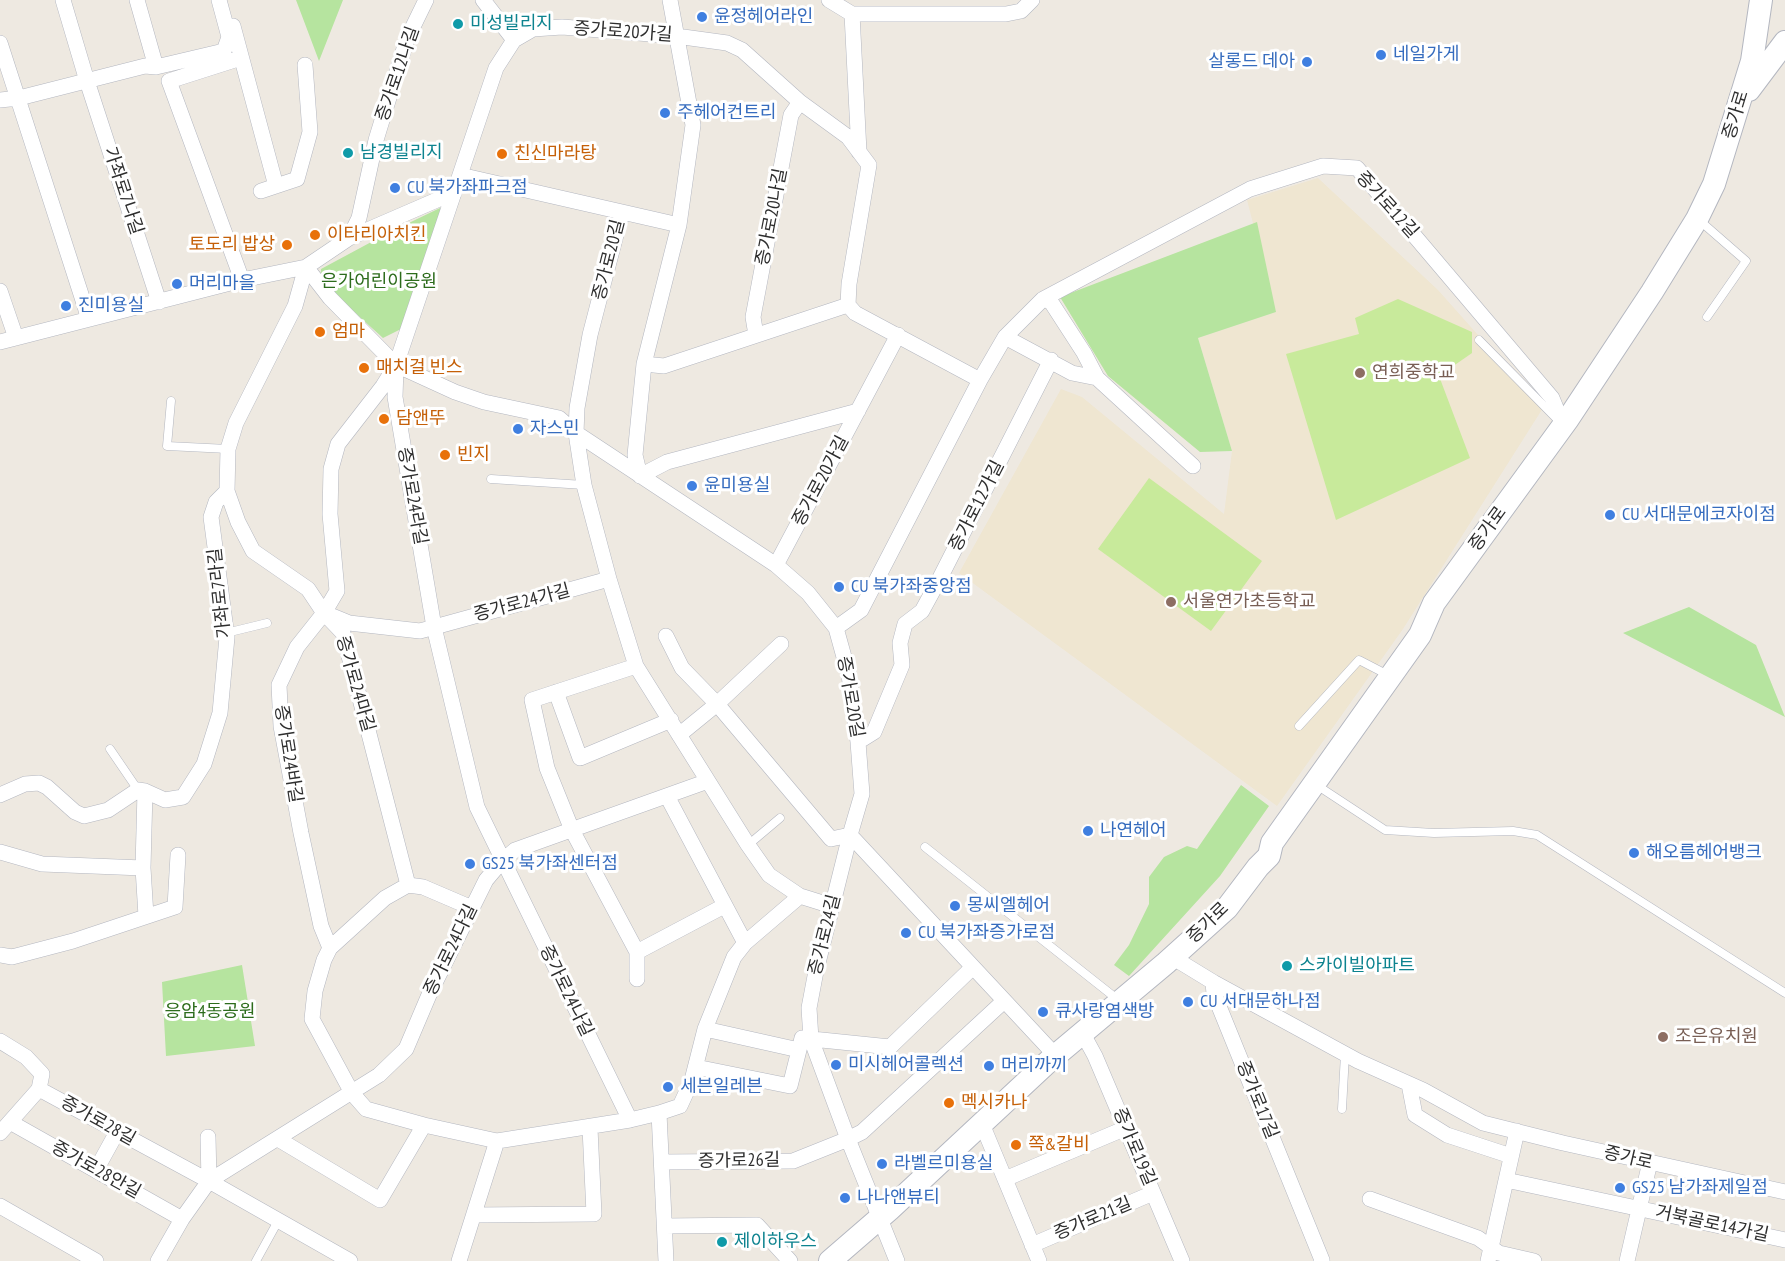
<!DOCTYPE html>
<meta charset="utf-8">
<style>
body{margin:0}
canvas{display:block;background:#eee9e1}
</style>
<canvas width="1785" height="1261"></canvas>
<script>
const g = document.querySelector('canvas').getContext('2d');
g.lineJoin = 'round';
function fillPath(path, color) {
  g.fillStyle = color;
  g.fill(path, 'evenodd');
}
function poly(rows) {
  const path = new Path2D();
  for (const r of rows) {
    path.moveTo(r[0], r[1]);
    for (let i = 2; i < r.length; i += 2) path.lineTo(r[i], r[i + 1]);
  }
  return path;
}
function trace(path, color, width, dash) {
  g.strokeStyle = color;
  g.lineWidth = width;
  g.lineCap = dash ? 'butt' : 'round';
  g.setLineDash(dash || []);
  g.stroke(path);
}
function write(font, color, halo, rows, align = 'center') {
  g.font = font + ' "PT Sans Narrow","Noto Sans KR",sans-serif';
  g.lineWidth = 6;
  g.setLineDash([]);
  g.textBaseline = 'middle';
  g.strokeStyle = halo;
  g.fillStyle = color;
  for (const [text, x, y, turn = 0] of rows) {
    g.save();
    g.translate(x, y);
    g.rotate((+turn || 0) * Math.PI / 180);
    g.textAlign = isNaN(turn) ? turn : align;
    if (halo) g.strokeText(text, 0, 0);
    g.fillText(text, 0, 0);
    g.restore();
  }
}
fillPath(poly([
 [1318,178,1438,290,1543,408,1403,629,1277,806,959,573,1061,389,1082,397,1224,514,1232,451,1198,338,1276,312,1247,200]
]), '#efe6d1');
fillPath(poly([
 [296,0,343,0,319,61],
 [440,208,444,211,403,328,383,338,320,281,321,269,388,233],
 [1257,222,1276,312,1198,338,1232,451,1200,452,1108,376,1060,297],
 [1689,607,1756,645,1785,717,1623,633],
 [1241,785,1269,806,1220,876,1129,976,1114,965,1129,945,1149,904,1149,877,1164,857,1187,846,1197,849],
 [242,965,255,1046,166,1056,162,982]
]), '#b6e49f');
fillPath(poly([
 [1398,299,1472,332,1472,353,1439,376,1470,458,1336,520,1286,354,1359,334,1355,318],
 [1149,478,1262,561,1211,631,1098,549]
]), '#c8ea9b');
const service = poly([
 [1699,220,1746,261,1707,317],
 [1479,340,1556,418],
 [171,401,167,446,228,449],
 [491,479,584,485],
 [226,633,267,623],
 [1299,726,1359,660,1388,675],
 [110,749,138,790],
 [1315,784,1385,830,1434,833,1513,831,1537,835,1785,993],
 [748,845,780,818],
 [925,847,1117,999],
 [1342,1109,1345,1054],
 [256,1261,278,1221]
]);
const minor = poly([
 [63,0,87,81,159,302],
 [137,0,156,67],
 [483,0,514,40],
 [670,0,693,125,679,225,644,364,635,455,640,476,667,462,858,411],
 [829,0,852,14,1006,14,1021,11,1032,0],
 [852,14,859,152],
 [233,26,276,186],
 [0,43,89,319],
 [241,58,169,81,242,280],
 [0,100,19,98,145,66,156,67,224,51,229,37,219,0],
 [460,175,679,225],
 [261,191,297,179,310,132,305,65],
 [622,212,590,335,577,408,576,433,584,485,609,579,636,666,748,845,769,875,800,896,832,906],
 [349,238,359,218,376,140,407,39,426,0],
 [306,267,330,298,396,365,455,392,484,402,559,418,576,433,776,565,808,593,836,628,849,675,858,742,862,794,850,835,816,971,809,1008,811,1039,848,1139,897,1261],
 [306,267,295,306,236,423,228,449,227,491,238,522,253,551,308,589,324,613,343,633,408,885],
 [0,291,16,338],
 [1043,299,1051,302,1084,353,1097,378,1193,466],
 [756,335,753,317,791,115,800,102],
 [1005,337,1072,373,1097,378],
 [0,342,242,280,306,267,349,238,453,193],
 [644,364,664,366,848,305],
 [396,368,395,397,434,627,477,807,630,1120],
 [776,565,898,335],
 [332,616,349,623,420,631,609,579],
 [836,628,861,610,980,380,1005,337,1043,299,1250,189,1323,166,1357,168,1552,398,1563,425],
 [666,636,682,668,717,704,831,839,850,835],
 [636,666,532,700,547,768,572,830,637,952,637,979],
 [556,692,580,758,671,720],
 [679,735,717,704,781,644],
 [858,742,874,732,902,665,900,643,905,624,922,611,940,578,1051,360],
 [145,791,143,868,146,916],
 [0,795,25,784,39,783,47,787,75,812,84,816,108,810,138,790,145,791,165,800,183,797,204,764,220,713,227,637,211,517,216,502,227,491],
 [667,796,745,943],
 [850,835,1056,1056],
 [0,852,42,864,143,868],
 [472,908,423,887,408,885,385,898,330,948,324,960,315,991,312,1019,352,1093,366,1109,424,1125,497,1141,630,1120,659,1113,680,1106,692,1080,705,1029,734,957,745,943,800,896],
 [330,948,321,926,301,833,281,726,279,685,297,647,324,613,337,591,330,514,331,469,338,444,383,386,396,365,496,68,514,40,533,29,562,27,676,36,727,43,742,50,800,102,848,137,869,165,849,284,848,305,855,313,980,380],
 [637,952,724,906],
 [0,955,12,957,73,941,175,907,178,855],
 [1172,957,1213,982,1214,994,1322,1260,1321,1261],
 [1213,982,1358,1061,1423,1090,1483,1123,1563,1143,1785,1192],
 [705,1029,799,1050],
 [1083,1034,1095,1056,1182,1261],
 [0,1041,26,1057,42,1074,39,1089],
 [696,1067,790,1086,802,1038,890,1047,973,967],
 [1409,1084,1415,1115,1447,1135,1511,1156],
 [39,1089,209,1181,350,1261],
 [659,1113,666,1261],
 [10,1122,182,1219],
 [982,1124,1039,1261],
 [0,1133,39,1089],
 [208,1137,209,1181],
 [278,1139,380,1200,424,1125],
 [662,1162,793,1161,848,1139,862,1132,1004,1001],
 [96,1170,117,1132],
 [1005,1179,1126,1128],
 [1506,1180,1785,1240],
 [1370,1199,1478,1238,1499,1253,1534,1261],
 [0,1206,96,1261],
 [474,1215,594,1214,590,1128],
 [665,1226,757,1225,790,1261],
 [1032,1245,1153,1193],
 [158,1261,182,1219,209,1181,379,1075,406,1049,429,995,486,880,502,861,515,850,708,781],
 [459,1261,497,1141],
 [1488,1261,1517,1131],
 [1627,1261,1650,1162]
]);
const secondary = poly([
 [1749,90,1785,42],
 [830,1261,889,1210,1049,1061,1166,963,1227,908,1258,867,1269,856,1272,843,1420,635,1434,603,1568,419,1652,292,1697,219,1714,184,1752,61,1761,0]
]);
trace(service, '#b4b7c0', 9);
trace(minor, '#b4b7c0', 16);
trace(secondary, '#b4b7c0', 24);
trace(service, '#fff', 8);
trace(minor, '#fff', 15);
trace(secondary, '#fff', 22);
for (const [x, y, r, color] of [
 [702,17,6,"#3f7fe0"],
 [458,24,6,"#0f9aa8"],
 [1381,55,6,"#3f7fe0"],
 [1307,62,6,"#3f7fe0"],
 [665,113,6,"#3f7fe0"],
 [348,153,6,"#0f9aa8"],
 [502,154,6,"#e8710a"],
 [395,188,6,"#3f7fe0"],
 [315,235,6,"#e8710a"],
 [287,245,6,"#e8710a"],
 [177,284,6,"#3f7fe0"],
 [66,306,6,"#3f7fe0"],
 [320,332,6,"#e8710a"],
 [364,368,6,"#e8710a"],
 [1360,373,6,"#8d6e63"],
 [384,419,6,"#e8710a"],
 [518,429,6,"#3f7fe0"],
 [445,455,6,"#e8710a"],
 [692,486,6,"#3f7fe0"],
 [1610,515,6,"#3f7fe0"],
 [839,587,6,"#3f7fe0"],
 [1171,602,6,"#8d6e63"],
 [1088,831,6,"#3f7fe0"],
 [1634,853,6,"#3f7fe0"],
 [470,864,6,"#3f7fe0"],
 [955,906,6,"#3f7fe0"],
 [906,933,6,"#3f7fe0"],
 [1287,966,6,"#0f9aa8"],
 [1188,1002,6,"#3f7fe0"],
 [1043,1012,6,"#3f7fe0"],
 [1663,1037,6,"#8d6e63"],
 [836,1065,6,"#3f7fe0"],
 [989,1066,6,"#3f7fe0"],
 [668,1087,6,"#3f7fe0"],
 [949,1103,6,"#e8710a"],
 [1016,1145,6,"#e8710a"],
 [882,1164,6,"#3f7fe0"],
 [1620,1188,6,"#3f7fe0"],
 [845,1198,6,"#3f7fe0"],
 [722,1242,6,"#0f9aa8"]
]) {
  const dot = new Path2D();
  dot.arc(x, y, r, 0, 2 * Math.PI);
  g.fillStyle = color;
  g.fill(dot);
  trace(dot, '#fff', 2);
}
write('18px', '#366cbe', '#fff', [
 ["윤정헤어라인",714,17],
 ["네일가게",1393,55],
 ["살롱드 데아",1295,62,"right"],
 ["주헤어컨트리",677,113],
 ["CU 북가좌파크점",407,188],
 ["머리마을",189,284],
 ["진미용실",78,306],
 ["자스민",530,429],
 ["윤미용실",704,486],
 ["CU 서대문에코자이점",1622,515],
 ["CU 북가좌중앙점",851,587],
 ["나연헤어",1100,831],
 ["해오름헤어뱅크",1646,853],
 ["GS25 북가좌센터점",482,864],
 ["몽씨엘헤어",967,906],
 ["CU 북가좌증가로점",918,933],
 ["CU 서대문하나점",1200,1002],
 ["큐사랑염색방",1055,1012],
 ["미시헤어콜렉션",848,1065],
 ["머리까끼",1001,1066],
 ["세븐일레븐",680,1087],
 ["라벨르미용실",894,1164],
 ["GS25 남가좌제일점",1632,1188],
 ["나나앤뷰티",857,1198]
], 'left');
write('18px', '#0d838f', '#fff', [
 ["미성빌리지",470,24],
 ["남경빌리지",360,153],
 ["스카이빌아파트",1299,966],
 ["제이하우스",734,1242]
], 'left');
write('18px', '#2e2e2e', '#fff', [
 ["증가로20가길",623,32,4],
 ["증가로12나길",398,74,-71],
 ["증가로",1736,115,-73],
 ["가좌로7나길",123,191,72],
 ["증가로12길",1387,205,48],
 ["증가로20나길",772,217,-79],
 ["증가로20길",609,260,-76],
 ["증가로20가길",821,481,-62],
 ["증가로24라길",412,496,80],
 ["증가로12가길",977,506,-63],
 ["증가로",1488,529,-54],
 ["가좌로7라길",220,593,-96],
 ["증가로24가길",522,603,-15],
 ["증가로24마길",355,684,74],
 ["증가로20길",850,697,80],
 ["증가로24바길",288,754,81],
 ["증가로",1208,923,-44],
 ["증가로24길",825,935,-76],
 ["증가로24다길",451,950,-64],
 ["증가로24나길",566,991,64],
 ["증가로17길",1257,1100,68],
 ["증가로28길",98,1121,29],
 ["증가로19길",1134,1147,67],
 ["증가로",1628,1158,13],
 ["증가로26길",739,1161,-1],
 ["증가로28안길",96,1170,29],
 ["증가로21길",1093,1219,-23],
 ["거북골로14가길",1712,1224,12]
]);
write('18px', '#c56008', '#fff', [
 ["친신마라탕",514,154],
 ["이타리아치킨",327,235],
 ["토도리 밥상",275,245,"right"],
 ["엄마",332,332],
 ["매치걸 빈스",376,368],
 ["담앤뚜",396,419],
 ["빈지",457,455],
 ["멕시카나",961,1103],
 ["쪽&갈비",1028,1145]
], 'left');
write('18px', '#2d6c1c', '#fff', [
 ["은가어린이공원",379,282],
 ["응암4동공원",210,1012]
]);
write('18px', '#785e54', '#fff', [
 ["연희중학교",1372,373],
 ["서울연가초등학교",1183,602],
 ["조은유치원",1675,1037]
], 'left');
</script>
